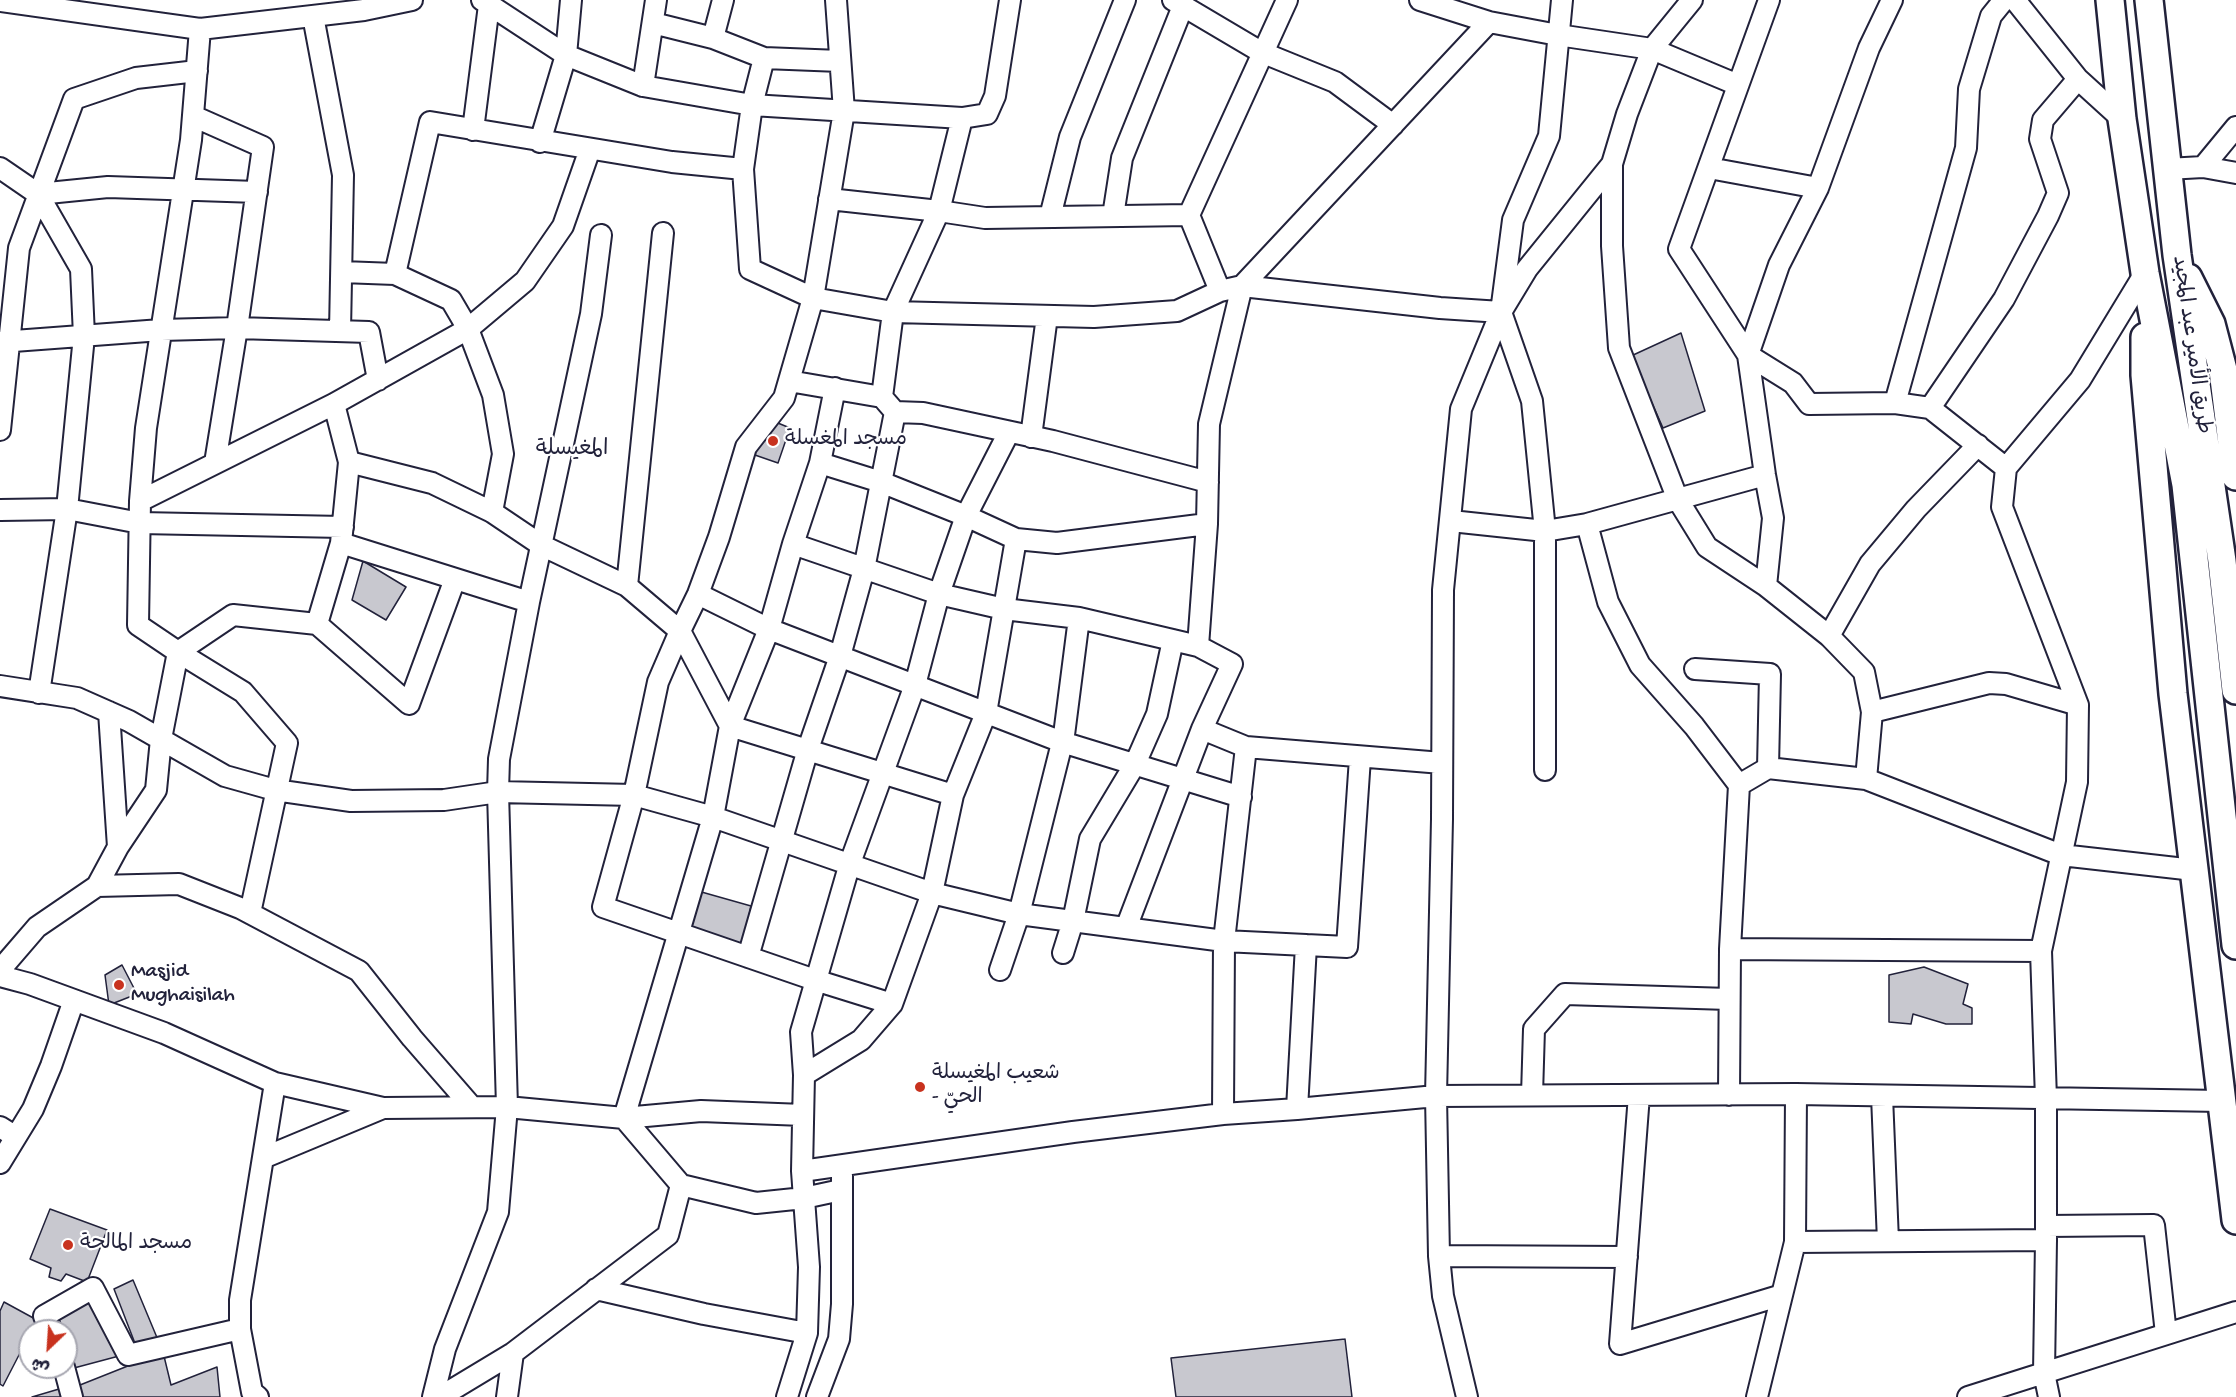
<!DOCTYPE html>
<meta charset="utf-8">
<style>
body{margin:0}
#map{position:relative;width:2236px;height:1397px;overflow:hidden;background:#fff;font-family:"Gochi Hand","Playpen Sans Arabic",sans-serif}
canvas{display:block}
.north{position:absolute;left:18px;top:1319px;width:60px;height:60px;box-sizing:border-box;background:#fff;border:2px solid #a7a7b1;border-radius:50%;rotate:205deg;font-size:16px;font-weight:700;line-height:24px;text-align:center;color:#22223b}
.north::after{content:'';display:block;margin:auto;width:21px;height:27px;background:#c8321e;clip-path:polygon(50% 0,100% 100%,50% 72%,0 100%)}
</style>
<div id="map">
<canvas width="2236" height="1397"></canvas>
<div class="north">ش</div>
</div>
<script>
const g = document.querySelector('canvas').getContext('2d');
g.lineJoin = 'round';
function fillPath(path, color) {
  g.fillStyle = color;
  g.fill(path, 'evenodd');
}
function poly(rows) {
  const path = new Path2D();
  for (const r of rows) {
    path.moveTo(r[0], r[1]);
    for (let i = 2; i < r.length; i += 2) path.lineTo(r[i], r[i + 1]);
  }
  return path;
}
function trace(path, color, width, dash) {
  g.strokeStyle = color;
  g.lineWidth = width;
  g.lineCap = dash ? 'butt' : 'round';
  g.setLineDash(dash || []);
  g.stroke(path);
}
function write(font, color, halo, rows, align = 'center') {
  g.font = font + ' "Gochi Hand","Playpen Sans Arabic",sans-serif';
  g.lineWidth = 4.5;
  g.setLineDash([]);
  g.textBaseline = 'middle';
  g.strokeStyle = halo;
  g.fillStyle = color;
  for (const [text, x, y, turn = 0] of rows) {
    g.save();
    g.translate(x, y);
    g.rotate((+turn || 0) * Math.PI / 180);
    g.textAlign = isNaN(turn) ? turn : align;
    if (halo) g.strokeText(text, 0, 0);
    g.fillText(text, 0, 0);
    g.restore();
  }
}
const building = poly([
 [1681,333,1705,411,1663,428,1631,356,1681,333],
 [773,421,790,428,778,463,752,454,773,421],
 [363,561,406,587,386,620,352,600,363,561],
 [698,891,751,906,743,945,688,929,698,891],
 [122,965,137,994,109,1005,105,975,122,965],
 [1924,967,1968,984,1963,1004,1972,1008,1972,1024,1946,1024,1913,1014,1911,1024,1889,1022,1889,975,1924,967],
 [50,1209,107,1230,87,1282,66,1274,61,1281,49,1277,51,1268,30,1259,50,1209],
 [133,1280,158,1340,136,1346,114,1289,133,1280],
 [93,1299,119,1356,74,1368,66,1341,66,1331,63,1331,58,1315,93,1299],
 [4,1302,37,1320,3,1386,0,1384,0,1311,4,1302],
 [1345,1339,1352,1397,1176,1397,1171,1358,1345,1339],
 [163,1352,171,1385,217,1367,220,1397,82,1397,80,1385,163,1352],
 [59,1389,62,1397,32,1397,59,1389]
]);
fillPath(building, '#c8c8cf');
trace(building, '#22223b', 1.5);
const street = poly([
 [482,0,566,55,643,86,752,105,962,118,987,114,995,96,1010,0],
 [836,0,844,111,813,298,784,398,746,447,719,537,698,594,680,631,658,682,634,795,603,907,815,980,892,1004],
 [1173,0,1261,52,1335,82,1393,125],
 [1420,0,1489,22,1558,35,1652,49,1738,85],
 [1692,0,1652,49,1627,114,1612,164,1612,246,1619,348,1678,500,1707,547,1766,586,1829,636,1864,672,1872,712,1866,779],
 [1769,0,1679,249,1748,355,1793,383,1809,404,1895,403,1930,408,2006,468],
 [2015,0,2078,79,2122,119],
 [0,1,200,29,364,10,412,0],
 [313,16,343,175,340,331],
 [653,23,713,38,764,58,840,61],
 [200,29,191,140,146,428,140,501,138,625,178,652,243,692,287,743,250,913],
 [713,38,723,0],
 [764,58,752,105,743,169,750,269,813,298,893,312,1094,317,1177,311,1220,291,1242,286,1440,308,1501,312],
 [643,86,656,0],
 [193,116,263,147,237,328,215,463],
 [473,130,489,5],
 [540,142,566,55,571,0],
 [2203,167,2236,127],
 [0,168,38,194,81,269,84,336,67,509,39,693],
 [1709,168,1818,188],
 [2167,169,2203,167,2236,173],
 [38,194,108,187,257,192],
 [829,199,939,211,985,218,1189,215],
 [1113,216,1122,158,1183,6],
 [1050,217,1070,137,1125,0],
 [342,272,395,274,451,300,468,329,493,395,503,454,492,512],
 [395,274,430,122,672,162,743,169],
 [1220,291,1189,215,1287,0],
 [0,342,161,330,237,328,369,332,378,380],
 [789,381,882,397,895,412,923,413,1053,441,1208,482],
 [882,397,893,312,939,211,962,118],
 [1895,403,1966,148,1969,89,1991,16,2004,0],
 [334,404,349,462,341,543,317,624,409,704,455,579],
 [1930,408,2004,299,2048,216,2058,193,2040,139,2043,120,2078,79],
 [0,430,19,248,74,99,136,78,197,71],
 [1031,437,1047,316],
 [349,462,432,483,492,512,541,545,627,586,680,631,730,726,953,795],
 [820,463,881,482,966,516,1016,539,1057,543,1207,524],
 [140,501,334,404,468,329,525,281,563,226,590,149],
 [0,510,67,509,140,523,343,527],
 [1451,521,1545,531,1587,524,1765,475],
 [1587,524,1608,602,1640,665,1694,726,1739,785],
 [341,543,529,602],
 [793,544,939,594,1004,609,1079,618,1198,646,1232,664,1202,729,1126,928],
 [627,586,663,233],
 [1766,586,1773,518,1765,475,1748,355,1779,265,1818,188,1869,48,1892,0],
 [698,594,769,629,1062,742,1241,797],
 [1829,636,1870,564,1916,509,1978,445],
 [1198,646,1207,524,1209,424,1242,286,1489,22],
 [1695,669,1770,674,1768,768],
 [0,686,77,698,129,721,225,776,275,790,351,801,444,800,498,792,634,795,713,817,932,893,1019,914,1224,941,1347,947,1360,758],
 [1872,712,1989,683,2006,684,2078,705],
 [1202,729,1246,747,1442,763],
 [1545,770,1545,531,1532,401,1501,312,1513,220,1549,136,1562,0],
 [118,847,156,790,161,739,178,652,233,615,317,624],
 [97,886,179,884,240,908,359,971,412,1038,472,1107],
 [1730,949,2041,951],
 [1063,953,1073,921,1090,839,1135,764,1157,714,1173,640],
 [748,957,808,749,840,656,864,569,895,412],
 [0,970,37,927,97,886,118,847,109,712],
 [1000,970,1019,914,1064,735,1079,618],
 [0,976,30,984,164,1033,275,1083,383,1108],
 [804,1075,861,1040,892,1004,932,893,953,795,986,713,1016,539],
 [1532,1095,1534,1029,1565,994,1729,999],
 [1639,1095,1620,1344,1782,1295],
 [1729,1095,1730,949,1739,785,1768,768,1866,779,2061,855,2194,870],
 [1882,1096,1888,1241],
 [1297,1109,1306,945],
 [1223,1114,1224,941,1246,747],
 [0,1127,16,1137],
 [263,1158,383,1108,507,1107,624,1118,701,1111,803,1115],
 [0,1163,33,1109,51,1066,74,1000],
 [802,1171,1073,1132,1223,1114,1297,1109,1436,1096,1796,1094,2222,1101],
 [681,1185,756,1203,804,1198,841,1190],
 [2046,1226,2154,1225,2166,1334],
 [1795,1242,2046,1240],
 [1439,1256,1627,1257],
 [596,1289,704,1314,807,1333],
 [240,1329,240,1300,275,1083],
 [50,1331,44,1316,93,1288,128,1355,240,1329,252,1392,258,1397],
 [64,1367,72,1397],
 [433,1397,445,1349,498,1212,507,1107,498,792,499,759,529,602,591,314,601,235],
 [440,1397,513,1353,668,1235,681,1185,624,1118,713,817,730,726,769,629,793,544,820,463,835,388],
 [507,1397,513,1353],
 [787,1397,807,1333,809,1267,802,1171,804,1075,801,1032,850,863,915,685,939,594,966,516,1009,432],
 [817,1397,839,1339,842,1304,842,1166],
 [1467,1397,1443,1296,1439,1256,1436,1096,1442,819,1443,590,1461,409,1501,312,1527,269,1612,164],
 [1757,1397,1795,1242,1796,1094],
 [1968,1397,2236,1312],
 [2049,1397,2044,1373,2046,1240,2046,1099,2041,951,2077,782,2078,705,2002,507,2006,468,2080,380,2145,273]
]);
const secondary = poly([
 [2110,0,2122,119,2145,273,2186,485,2236,945],
 [2149,0,2177,255,2222,561,2236,690],
 [2188,278,2211,324,2223,370,2236,476],
 [2145,337,2145,375,2173,694,2236,1220]
]);
trace(street, '#22223b', 24);
trace(secondary, '#22223b', 32);
trace(street, '#fff', 20);
trace(secondary, '#fff', 27);
for (const [x, y, r, color] of [
 [773,441,6,"#c8321e"],
 [119,985,6,"#c8321e"],
 [920,1087,6,"#c8321e"],
 [68,1245,6,"#c8321e"]
]) {
  const dot = new Path2D();
  dot.arc(x, y, r, 0, 2 * Math.PI);
  g.fillStyle = color;
  g.fill(dot);
  trace(dot, '#fff', 2);
}
write('21px', '#22223b', '#fff', [
 ["طريق الأمير عبد المجيد",2190,345,82]
]);
write('21px', '#22223b', '#fff', [
 ["مسجد المغسلة",785,441],
 ["Masjid",131,973],
 ["Mughaisilah",131,997],
 ["شعيب المغيسلة",932,1075],
 ["- الحيّ",932,1099],
 ["مسجد المالحة",80,1245]
], 'left');
write('22px', '#22223b', '#fff', [
 ["المغيسلة",572,451]
]);
</script>
